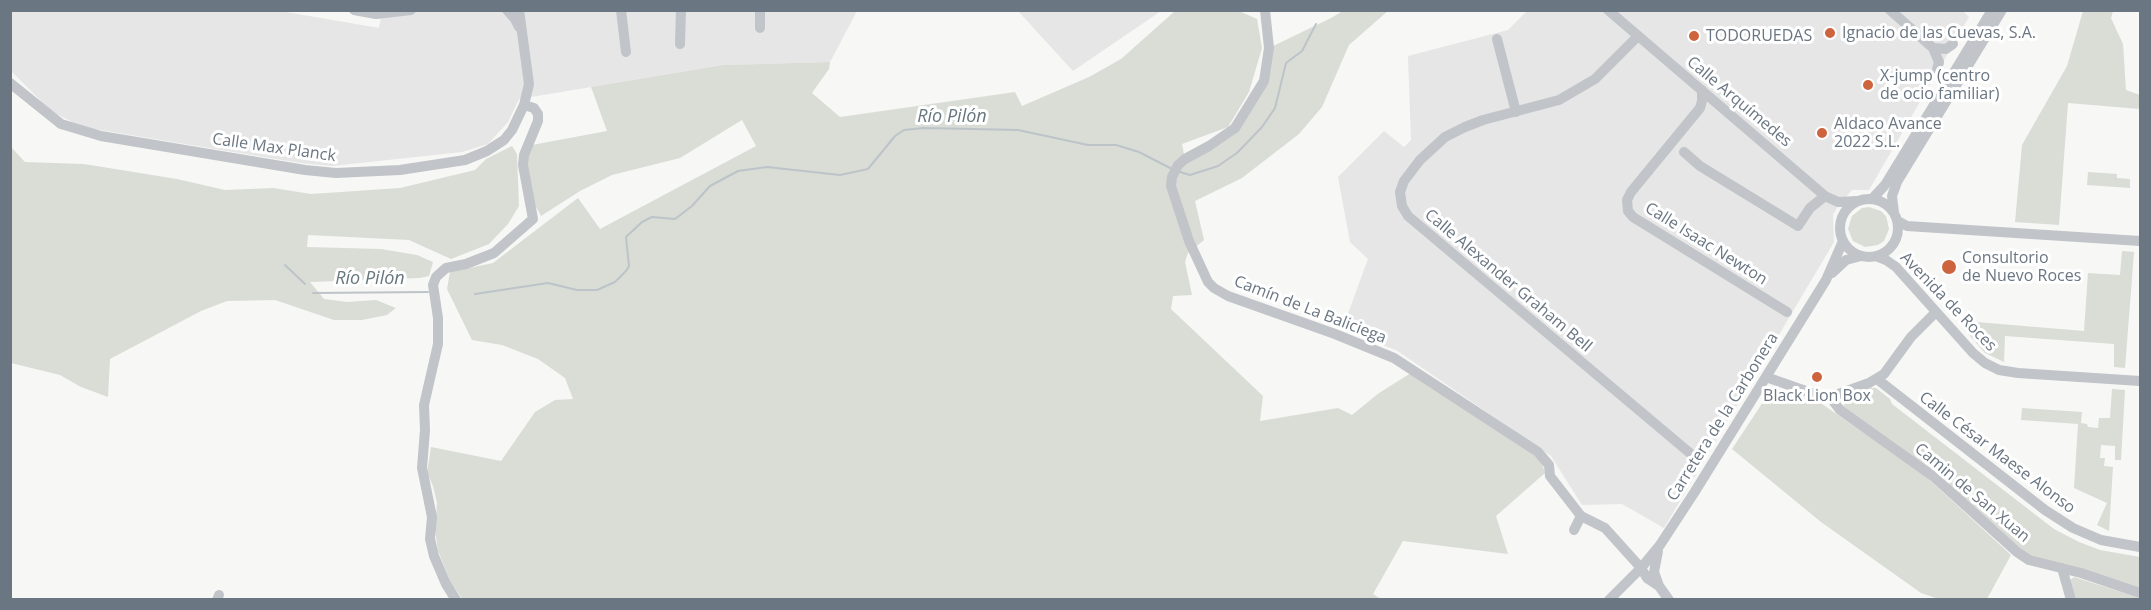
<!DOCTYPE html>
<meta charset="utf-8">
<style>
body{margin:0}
#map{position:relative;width:2151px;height:610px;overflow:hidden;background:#f7f7f5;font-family:"Open Sans",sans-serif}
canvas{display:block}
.frame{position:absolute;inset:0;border:12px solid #6a7682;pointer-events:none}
</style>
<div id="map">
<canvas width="2151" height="610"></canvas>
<div class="frame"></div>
</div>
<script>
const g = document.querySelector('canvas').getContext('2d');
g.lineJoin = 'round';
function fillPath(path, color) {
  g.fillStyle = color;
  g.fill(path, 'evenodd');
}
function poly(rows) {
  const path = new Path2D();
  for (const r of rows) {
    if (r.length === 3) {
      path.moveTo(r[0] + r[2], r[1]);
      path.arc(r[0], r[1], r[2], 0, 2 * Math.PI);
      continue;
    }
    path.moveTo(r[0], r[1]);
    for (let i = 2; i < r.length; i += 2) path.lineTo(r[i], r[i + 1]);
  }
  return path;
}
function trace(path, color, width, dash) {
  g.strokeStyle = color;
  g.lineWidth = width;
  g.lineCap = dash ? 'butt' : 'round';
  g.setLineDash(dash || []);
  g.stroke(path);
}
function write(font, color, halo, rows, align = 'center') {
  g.font = font + ' "Open Sans",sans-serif';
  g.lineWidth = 6;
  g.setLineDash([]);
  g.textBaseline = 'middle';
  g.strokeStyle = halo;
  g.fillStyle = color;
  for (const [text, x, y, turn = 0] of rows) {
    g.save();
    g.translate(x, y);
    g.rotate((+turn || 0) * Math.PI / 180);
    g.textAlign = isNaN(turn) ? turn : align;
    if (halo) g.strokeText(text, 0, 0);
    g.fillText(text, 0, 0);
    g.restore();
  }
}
fillPath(poly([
 [382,10,857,11,830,62,723,65,519,99,508,122,488,144,462,152,332,166,300,163,82,127,51,111,11,71,10,11,280,11,379,28],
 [1962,10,1969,17,1869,190,1852,190,1838,206,1833,215,1834,242,1664,528,1622,504,1582,505,1551,456,1396,350,1342,330,1368,259,1350,242,1338,177,1384,131,1404,147,1411,140,1408,56,1508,30,1527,11],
 [1018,11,1161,11,1073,71]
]), '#e5e6e5');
fillPath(poly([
 [1389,10,1349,45,1322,107,1299,134,1242,178,1195,201,1204,240,1188,253,1185,262,1192,295,1173,296,1171,309,1263,396,1260,421,1338,408,1352,415,1379,393,1411,373,1541,460,1545,473,1496,516,1508,554,1403,541,1373,594,1381,599,463,600,451,583,438,551,435,529,437,503,433,486,427,473,431,447,501,461,535,412,555,400,573,399,565,378,538,359,502,345,472,340,447,289,450,272,493,263,578,198,600,229,756,146,742,120,680,158,612,175,580,191,541,216,535,205,527,161,532,145,607,131,591,87,723,65,830,62,829,69,812,93,840,117,1015,92,1022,106,1089,77,1121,59,1175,11,1239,11,1257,19,1262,48,1249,92,1228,127,1182,144,1185,159,1230,132,1271,70,1269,48,1331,18,1343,11],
 [2083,11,2113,11,2111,18,2123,44,2126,90,2140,95,2140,109,2068,103,2059,225,2015,222,2022,145,2067,66],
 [10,146,25,162,84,164,177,179,225,190,273,188,311,194,400,188,475,170,486,159,512,146,517,154,519,206,508,224,489,244,451,259,409,240,308,235,307,247,381,249,417,255,433,262,429,276,420,278,310,282,324,299,347,302,376,300,396,308,387,315,362,320,334,320,275,300,227,301,201,311,110,359,108,397,81,387,60,375,11,363],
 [2088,172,2117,174,2117,178,2130,179,2130,188,2087,185],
 [1869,207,1881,211,1886,216,1889,229,1884,241,1878,245,1865,247,1853,241,1848,229,1852,216,1862,208],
 [2122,251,2134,252,2125,368,2114,367,2114,344,2005,336,2004,362,1985,353,1963,328,1964,321,2084,331,2088,273,2120,275],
 [1773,387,1822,404,1922,473,2011,555,1987,599,1939,599,1921,593,1821,522,1732,449],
 [1870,388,1876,388,1890,399,1892,404,2054,529,2079,542,2100,550,2140,557,2140,590,2030,556,1843,408,1845,398],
 [2112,389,2125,390,2121,460,2115,460,2115,446,2101,445,2100,458,2105,458,2104,466,2113,467,2109,531,2097,525,2107,503,2074,488,2078,424,2021,420,2022,408,2082,412,2081,423,2087,424,2088,427,2098,428,2099,418,2110,418],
 [2074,577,2140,598,2140,599,2074,599,2070,580]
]), '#d9ddd6');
trace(poly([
 [1180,172,1190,175,1218,166,1237,153,1262,127,1275,108,1286,63,1302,51,1316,24],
 [285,265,305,284],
 [313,293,428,292],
 [475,294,548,283,577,290,597,290,615,282,626,271,629,266,626,237,642,222,652,217,675,219,692,206,710,186,738,171,767,167,840,175,868,169,895,136,904,130,924,128,1018,130,1088,145,1116,145,1139,152,1172,169]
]), '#bcc4c9', 2);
trace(poly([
 [354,10,376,14,411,10],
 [507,10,515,19,519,27],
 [621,10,626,52],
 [1265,10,1269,48,1264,81,1235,128,1209,146,1185,159,1178,165,1172,177,1171,186,1189,241,1208,282,1214,288,1228,296,1335,334,1394,358,1538,452,1549,465,1550,476,1581,516,1605,528,1641,568,1647,578,1659,586],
 [1608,10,1825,196,1838,202,1857,201],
 [1890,10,1933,48,1939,62,1937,70],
 [760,28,760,10],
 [1637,37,1595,79,1559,100,1483,120,1465,127,1445,137,1420,160,1404,181,1400,192,1402,206,1408,216,1697,459],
 [1497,39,1516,112],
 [680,44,681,10],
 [1933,48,1946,49,1953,44],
 [10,83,61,124,101,136,305,170,336,173,400,170,465,160,487,151,504,140,512,130,524,105,529,84,519,10],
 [1702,90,1702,101,1700,108,1631,192,1627,200,1628,211,1633,217,1787,312],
 [1684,152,1700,166,1798,226,1810,208,1825,196],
 [1869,228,29],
 [1872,199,1885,185,1992,10],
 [1894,212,1892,196,1897,182,2002,10],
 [1898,221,1907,226,2140,241],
 [1876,256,1886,260,1896,267,1973,353,1985,363,1999,370,2018,373,2140,381],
 [1832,273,1846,260,1861,256],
 [1766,377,1823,397,1830,397,1869,383,1884,374,1911,337,1936,312],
 [1877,379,2045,510,2073,528,2101,540,2140,547],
 [1830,397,1840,410,1934,477,2017,552,2029,560,2081,573,2140,593],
 [1574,530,1581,516],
 [1658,551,1654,572,1659,586,1669,600],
 [2062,568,2071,600],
 [217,600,219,595],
 [456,600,446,584,434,556,430,539,432,517,422,468,425,430,424,405,438,344,438,318,433,285,436,277,446,268,466,264,494,253,533,219,523,165,524,155,538,121,538,114,534,108,524,105],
 [1609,600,1641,568,1660,545,1694,493,1826,280,1843,241]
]), '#c1c4c8', 10);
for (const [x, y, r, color] of [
 [1830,33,6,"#cd643e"],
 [1694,36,6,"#cd643e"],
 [1868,85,6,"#cd643e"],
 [1822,133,6,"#cd643e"],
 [1949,267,8,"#cd643e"],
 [1817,377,6,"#cd643e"]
]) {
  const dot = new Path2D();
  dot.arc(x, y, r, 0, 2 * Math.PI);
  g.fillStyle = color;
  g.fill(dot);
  trace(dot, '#fff', 2);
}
write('16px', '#6a7682', '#fff', [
 ["Ignacio de las Cuevas, S.A.",1842,33],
 ["TODORUEDAS",1706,36],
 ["X-jump (centro",1880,76],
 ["de ocio familiar)",1880,94],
 ["Aldaco Avance",1834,124],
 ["2022 S.L.",1834,142],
 ["Consultorio",1962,258],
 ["de Nuevo Roces",1962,276],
 ["Black Lion Box",1817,396,"center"]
], 'left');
write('16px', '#6a7682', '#fff', [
 ["Calle Arquímedes",1739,102,40],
 ["Calle Max Planck",274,148,8],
 ["Calle Isaac Newton",1706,244,32],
 ["Calle Alexander Graham Bell",1508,281,40],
 ["Avenida de Roces",1948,302,46],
 ["Camín de La Baliciega",1310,310,21],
 ["Carretera de la Carbonera",1723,417,-58],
 ["Calle César Maese Alonso",1997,453,37],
 ["Camin de San Xuan",1972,493,40]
]);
write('italic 18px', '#66777e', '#fff', [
 ["Río Pilón",952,117],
 ["Río Pilón",370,279]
]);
</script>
